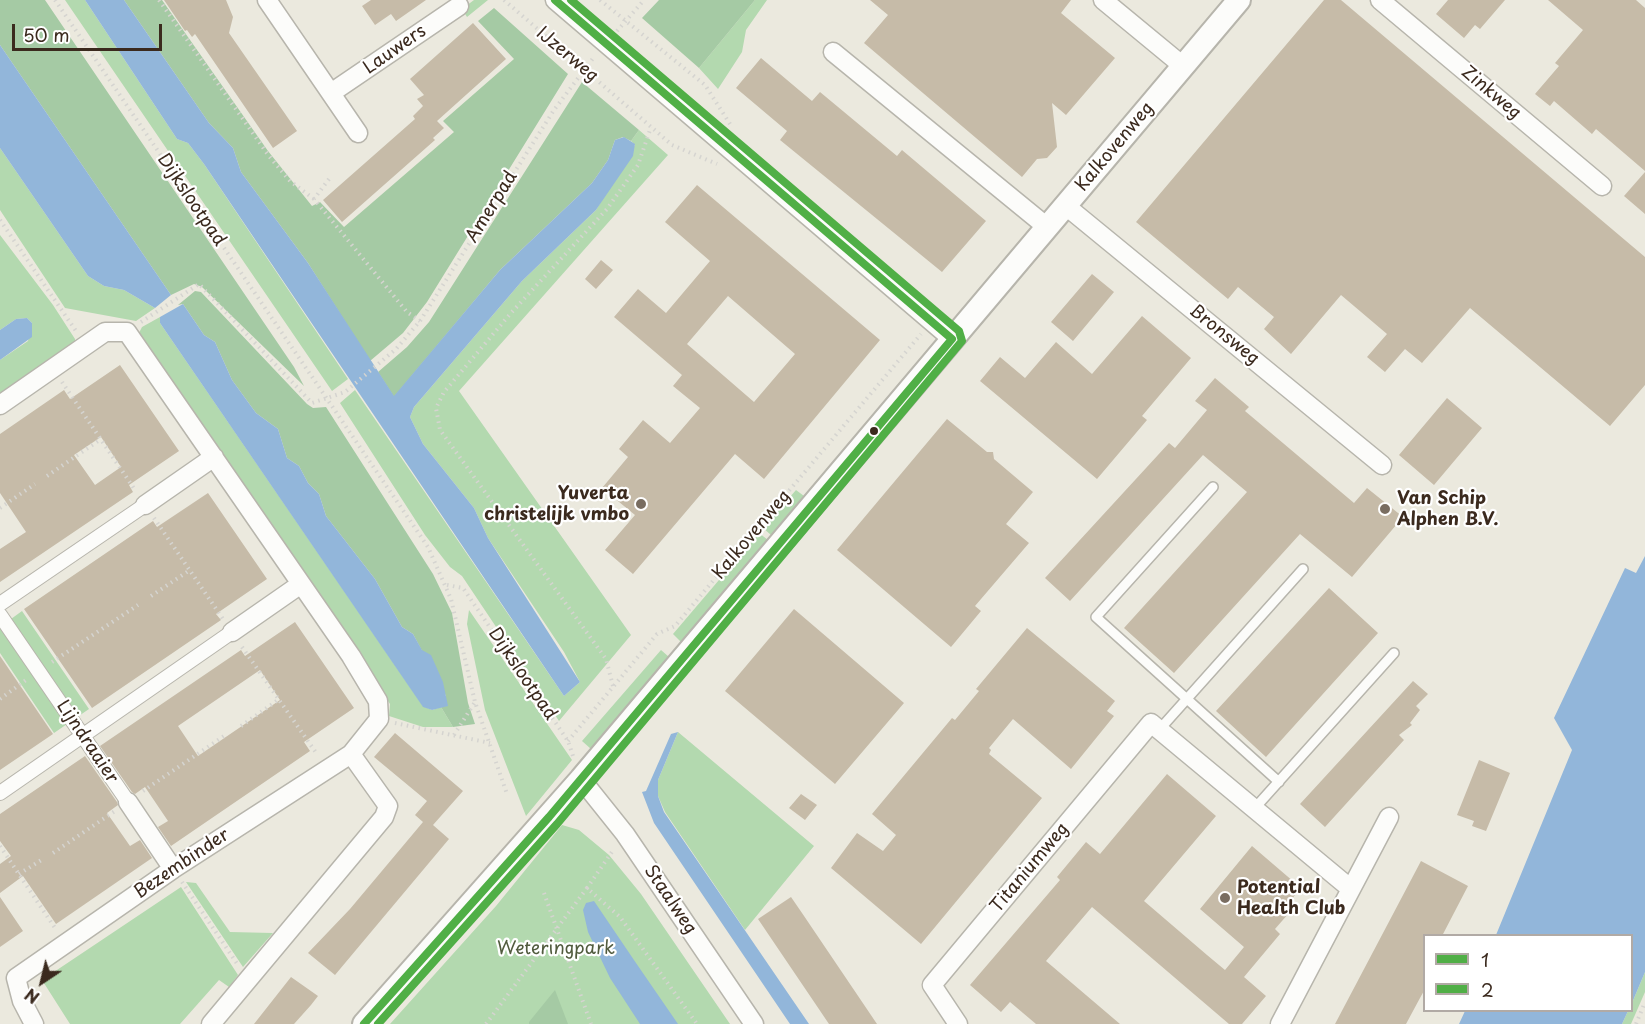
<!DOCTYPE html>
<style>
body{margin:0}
#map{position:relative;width:1645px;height:1024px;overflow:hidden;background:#ebe9de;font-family:"Playpen Sans",sans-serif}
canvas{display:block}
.legend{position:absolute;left:1423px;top:934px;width:210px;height:78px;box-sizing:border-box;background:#fff;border:2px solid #b1aaa5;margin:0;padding:8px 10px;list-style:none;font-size:18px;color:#3b2a1e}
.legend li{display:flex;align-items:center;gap:12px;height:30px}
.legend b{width:30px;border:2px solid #b1aaa5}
.north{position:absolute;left:12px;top:952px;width:60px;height:60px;-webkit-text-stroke:4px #fff;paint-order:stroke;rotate:215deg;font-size:16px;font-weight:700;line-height:24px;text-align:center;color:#3b2a1e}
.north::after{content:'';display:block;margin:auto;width:21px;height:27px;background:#3b2a1e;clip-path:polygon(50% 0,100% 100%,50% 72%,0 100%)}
.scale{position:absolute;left:12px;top:24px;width:150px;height:27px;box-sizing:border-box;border:3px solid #3b2a1e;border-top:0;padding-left:8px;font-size:18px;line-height:21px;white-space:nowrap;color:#3b2a1e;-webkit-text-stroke:4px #fff;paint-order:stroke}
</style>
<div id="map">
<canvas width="1645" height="1024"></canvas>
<ul class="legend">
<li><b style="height:8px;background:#50af46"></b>1</li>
<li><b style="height:8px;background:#50af46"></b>2</li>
</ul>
<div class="north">N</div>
<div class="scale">50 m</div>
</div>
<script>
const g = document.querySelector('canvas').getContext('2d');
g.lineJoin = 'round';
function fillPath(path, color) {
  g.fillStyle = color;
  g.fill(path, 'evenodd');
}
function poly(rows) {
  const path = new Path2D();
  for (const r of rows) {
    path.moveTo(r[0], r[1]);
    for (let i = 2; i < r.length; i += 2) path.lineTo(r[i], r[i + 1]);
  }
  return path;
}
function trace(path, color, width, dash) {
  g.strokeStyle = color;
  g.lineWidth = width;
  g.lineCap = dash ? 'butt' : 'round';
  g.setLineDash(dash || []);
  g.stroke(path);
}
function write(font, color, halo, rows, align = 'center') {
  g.font = font + ' "Playpen Sans",sans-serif';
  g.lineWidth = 4.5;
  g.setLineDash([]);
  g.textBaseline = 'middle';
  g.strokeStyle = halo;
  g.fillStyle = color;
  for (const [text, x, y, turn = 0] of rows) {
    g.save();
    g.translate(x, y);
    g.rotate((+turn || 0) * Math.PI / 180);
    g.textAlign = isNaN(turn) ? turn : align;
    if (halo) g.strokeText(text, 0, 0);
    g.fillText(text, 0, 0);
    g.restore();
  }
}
fillPath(poly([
 [65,0,85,0,177,139,188,143,204,164,348,379,332,391],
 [474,0,488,0,467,17,462,9],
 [755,0,767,0,746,30,742,52,718,89,699,68],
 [639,130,668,155,459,391,631,635,559,721,462,576,450,567,425,535,340,403,355,390,564,696,580,682,564,652,488,538,474,508,423,444,410,417,414,407,522,281,596,210,635,145,631,141],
 [0,148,88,276,104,286,124,290,155,308,136,321,65,308,0,210],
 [0,235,53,305,75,339,75,344,0,395,0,360,28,341,32,323,27,318,16,319,0,330],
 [160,317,160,323,423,706,432,710,441,707,453,727,423,727,389,716,390,704,138,335,142,327],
 [796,490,804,496,771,535,763,528],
 [759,533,768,540,681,642,673,634],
 [469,610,572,760,526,816,485,710,467,624],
 [22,611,89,709,54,733,0,653,0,627],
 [661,650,669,657,591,749,582,741],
 [678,732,814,846,745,930,665,812,658,796,658,780],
 [562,825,579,830,609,855,641,894,730,1024,390,1024,496,906],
 [186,882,196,883,230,932,273,933,243,967],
 [181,887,238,975,229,987,219,980,180,1024,70,1024,42,980],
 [1645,972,1645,992,1631,1024,1622,1024,1628,1011,1632,1010,1632,1003]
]), '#b3d9af');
fillPath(poly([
 [0,0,45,0,294,367,304,386,202,287,194,284,171,295,0,45],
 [124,0,162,0,268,151,312,206,320,202,344,227,454,132,443,121,514,59,478,21,494,8,568,74,427,302,403,333,370,361,308,263,241,172,233,148,209,123],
 [659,0,755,0,699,68,642,18],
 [582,82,639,130,631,141,623,137,615,140,608,160,592,183,500,270,394,397,378,372,407,347,429,322],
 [195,291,201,292,307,404,313,408,326,407,433,574,452,613,468,703,475,724,453,727,441,707,446,696,413,634,402,627,375,579,326,516,319,494,308,483,299,466,287,458,278,429,256,413,232,380,215,342,204,335,183,304,178,305],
 [555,990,568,1024,529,1024,529,1022]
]), '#a5caa4');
fillPath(poly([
 [85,0,124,0,209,123,233,148,241,172,308,263,394,396,500,270,592,183,608,160,615,140,624,137,635,144,633,156,596,210,522,281,414,407,410,417,423,444,474,508,488,538,580,682,564,696,204,164,188,143,177,139],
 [0,45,171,295,155,308,124,290,104,286,88,276,0,148],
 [183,304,204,335,215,342,232,380,256,413,278,429,287,458,299,466,308,483,319,494,326,516,375,579,402,627,413,634,422,650,431,655,443,682,448,706,432,710,423,707,160,323,160,317],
 [27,318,32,323,32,337,0,360,0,330,16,319],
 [1645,556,1645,972,1632,1003,1632,936,1496,935,1572,750,1554,718,1625,568,1636,573],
 [678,732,658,780,658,796,664,812,809,1024,790,1024,654,823,642,792,646,791,671,734],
 [594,901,636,963,678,1024,640,1024,610,978,588,932,583,910,586,903],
 [1465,1011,1465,1010,1628,1011,1622,1024,1459,1024]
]), '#92b6da');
fillPath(poly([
 [164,0,226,0,233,17,229,33,297,131,273,148,195,34,192,37,187,30,185,31],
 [371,0,426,0,396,21,391,14,375,25,362,6],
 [870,0,1071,0,1061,13,1115,58,1066,115,1052,103,1057,147,1047,158,1037,159,1022,177,864,43,888,15],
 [1324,0,1341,0,1645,257,1645,385,1610,426,1470,308,1422,363,1405,349,1385,372,1367,357,1387,334,1341,295,1291,354,1264,329,1274,317,1238,287,1228,299,1136,222],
 [1448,0,1505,0,1480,29,1475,25,1464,38,1436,14],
 [1548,0,1636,0,1645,8,1645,171,1596,129,1592,134,1554,101,1550,106,1535,94,1559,66,1555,63,1583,30],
 [473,23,506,59,437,121,444,128,433,138,435,140,342,222,323,200,415,119,413,116,423,106,417,99,424,95,410,79],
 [761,58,812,101,820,92,897,156,902,150,986,221,942,272,780,140,787,131,736,88],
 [1645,172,1645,214,1624,196],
 [697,185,880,340,764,479,735,454,633,574,605,550,635,515,602,488,628,457,619,449,643,420,670,443,700,408,673,386,682,375,614,317,638,289,666,313,710,261,665,222],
 [728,296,795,354,754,402,687,344],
 [601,260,613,270,596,289,585,279],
 [1092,274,1114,292,1073,341,1051,322],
 [1142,316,1191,358,1142,416,1147,420,1097,479,980,381,1000,357,1025,378,1056,342,1092,374],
 [120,365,179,451,129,485,133,492,0,582,0,549,26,532,0,493,0,434,64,390,70,399],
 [101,437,121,467,95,485,74,455],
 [1215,378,1249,407,1245,411,1354,503,1367,488,1403,517,1352,577,1300,534,1174,673,1124,628,1247,492,1203,455,1070,601,1045,578,1169,443,1175,448,1207,410,1195,401],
 [1447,398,1482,428,1434,485,1399,455],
 [947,419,987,452,993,452,994,459,1033,492,1006,524,1029,543,975,606,981,611,951,647,837,550],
 [208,493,267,579,216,614,221,620,92,708,24,609,153,521,157,527],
 [1329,588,1378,633,1266,757,1216,711],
 [794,609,904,703,835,784,725,691],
 [295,622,354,708,304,742,310,751,171,846,158,827,168,821,145,787,135,794,132,792,100,746,241,650,245,656],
 [260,670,280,700,198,756,178,726],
 [1027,628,1115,701,1107,711,1114,716,1071,769,1013,719,989,748,991,750,989,754,1042,798,921,944,831,868,857,833,883,851,896,835,872,814,952,718,955,720,979,691,976,689],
 [0,656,53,734,0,770],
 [1413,681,1428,694,1416,706,1420,710,1410,723,1412,725,1399,735,1404,740,1325,827,1300,804],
 [395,733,463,791,433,825,449,839,335,975,308,953,350,909,423,822,415,815,427,801,374,757],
 [85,756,117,802,118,805,107,813,130,846,140,840,152,858,56,924,23,876,0,893,0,864,11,856,0,841,0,814],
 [1479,760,1510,773,1486,831,1472,826,1474,821,1457,815],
 [1167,774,1216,816,1144,901,1207,955,1225,970,1244,947,1200,909,1252,846,1301,888,1291,900,1296,905,1275,929,1280,934,1244,977,1266,996,1242,1024,1229,1024,1092,907,1046,961,1120,1024,1036,1024,1010,1002,1001,1012,970,985,1060,880,1057,877,1086,842,1100,854],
 [801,794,817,805,805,820,789,808],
 [1421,861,1468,886,1442,936,1425,936,1425,989,1420,998,1406,1024,1335,1024],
 [0,897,23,931,0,947],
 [791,897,802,913,877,1024,829,1024,758,919],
 [291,977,318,996,311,1005,294,1024,254,1024]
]), '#c6bba8');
const service = poly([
 [1213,487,1096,617,1279,782],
 [1159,730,1303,569],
 [1254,809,1394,653]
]);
const pedestrian = poly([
 [0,604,145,505],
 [0,615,128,802],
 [0,793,232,632]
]);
const minor = poly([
 [267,0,358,133],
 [555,0,952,339],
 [1103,0,1183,66],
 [1380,0,1602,186],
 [833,52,1047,227],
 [331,93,459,6],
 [1066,206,1382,465],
 [0,405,105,332,127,332,351,656,378,701,379,719,351,754,173,869,16,978],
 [145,505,214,457],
 [232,632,301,584],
 [581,779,625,834,754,1024],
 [128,802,173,869],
 [16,978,22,1001,34,1024],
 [211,1024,384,817,388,806,351,754],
 [958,1024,932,985,1151,723,1351,889],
 [1280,1024,1389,817]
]);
const tertiary = poly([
 [364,1024,581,779,1239,0]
]);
trace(service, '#b7b5ac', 12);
trace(pedestrian, '#b7b5ac', 16);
trace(minor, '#b7b5ac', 21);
trace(tertiary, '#b7b5ac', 26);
trace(poly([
 [55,0,428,547,451,599,475,702,507,794],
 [159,0,269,156,290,181,314,199],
 [504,0,672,145,717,164],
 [600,0,705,85,730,124],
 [617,31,644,0],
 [329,179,314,199,407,312,420,321],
 [0,220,76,331],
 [141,322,199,284,312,403,345,392,396,349,420,321,554,110,594,57],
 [62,382,135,490],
 [47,476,101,439],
 [0,508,35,484],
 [154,518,223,619],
 [447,585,463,588,568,741,573,756],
 [151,596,190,570],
 [242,647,317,754],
 [52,662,138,605],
 [613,686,606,659,440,430,436,408,444,392,511,313,607,209,638,165,651,127],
 [0,699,26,680],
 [395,723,490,743],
 [241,726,278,700],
 [454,735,475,702],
 [568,741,657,634,675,626,921,334],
 [143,791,224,736],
 [0,846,55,928],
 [53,853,115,811],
 [19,874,43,859],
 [182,882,238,965],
 [587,888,614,849],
 [544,893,591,1024],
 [486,1024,587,888,620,917,697,1024],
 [1636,1024,1645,1002]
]), '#d5d4d0', 4, [1.5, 4.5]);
trace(service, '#fcfcfa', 9);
trace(pedestrian, '#fcfcfa', 14);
trace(minor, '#fcfcfa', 18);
trace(tertiary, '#fcfcfa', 22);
trace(poly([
 [364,1024,549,817,952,339,555,0]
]), '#50af46', 8);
trace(poly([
 [378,1024,557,824,962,341,959,331,571,0]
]), '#50af46', 8);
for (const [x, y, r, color] of [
 [874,431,5,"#3b2a1e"],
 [641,504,6,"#796d61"],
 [1385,509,6,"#796d61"],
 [1225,898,6,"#796d61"]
]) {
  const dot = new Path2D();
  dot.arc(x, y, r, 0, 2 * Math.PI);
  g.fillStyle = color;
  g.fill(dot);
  trace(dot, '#fff', 2);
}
write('18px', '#3b2a1e', '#fff', [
 ["Lauwers",395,50,-35],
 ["IJzerweg",567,55,40],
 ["Zinkweg",1491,93,40],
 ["Kalkovenweg",1115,147,-50],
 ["Dijkslootpad",191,200,56],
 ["Amerpad",492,207,-58],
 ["Bronsweg",1224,335,39],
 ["Kalkovenweg",752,535,-50],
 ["Dijkslootpad",522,674,56],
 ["Lijndraaier",87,742,56],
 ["Bezembinder",182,864,-34],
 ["Titaniumweg",1030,868,-50],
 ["Staalweg",670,900,56]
]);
write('bold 18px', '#3b2a1e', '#fff', [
 ["Yuverta",629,494,"right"],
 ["christelijk vmbo",629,515,"right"],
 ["Van Schip",1397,499],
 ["Alphen B.V.",1397,520],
 ["Potential",1237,888],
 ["Health Club",1237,909]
], 'left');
write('18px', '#515b3e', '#fff', [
 ["Weteringpark",556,949]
]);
</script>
